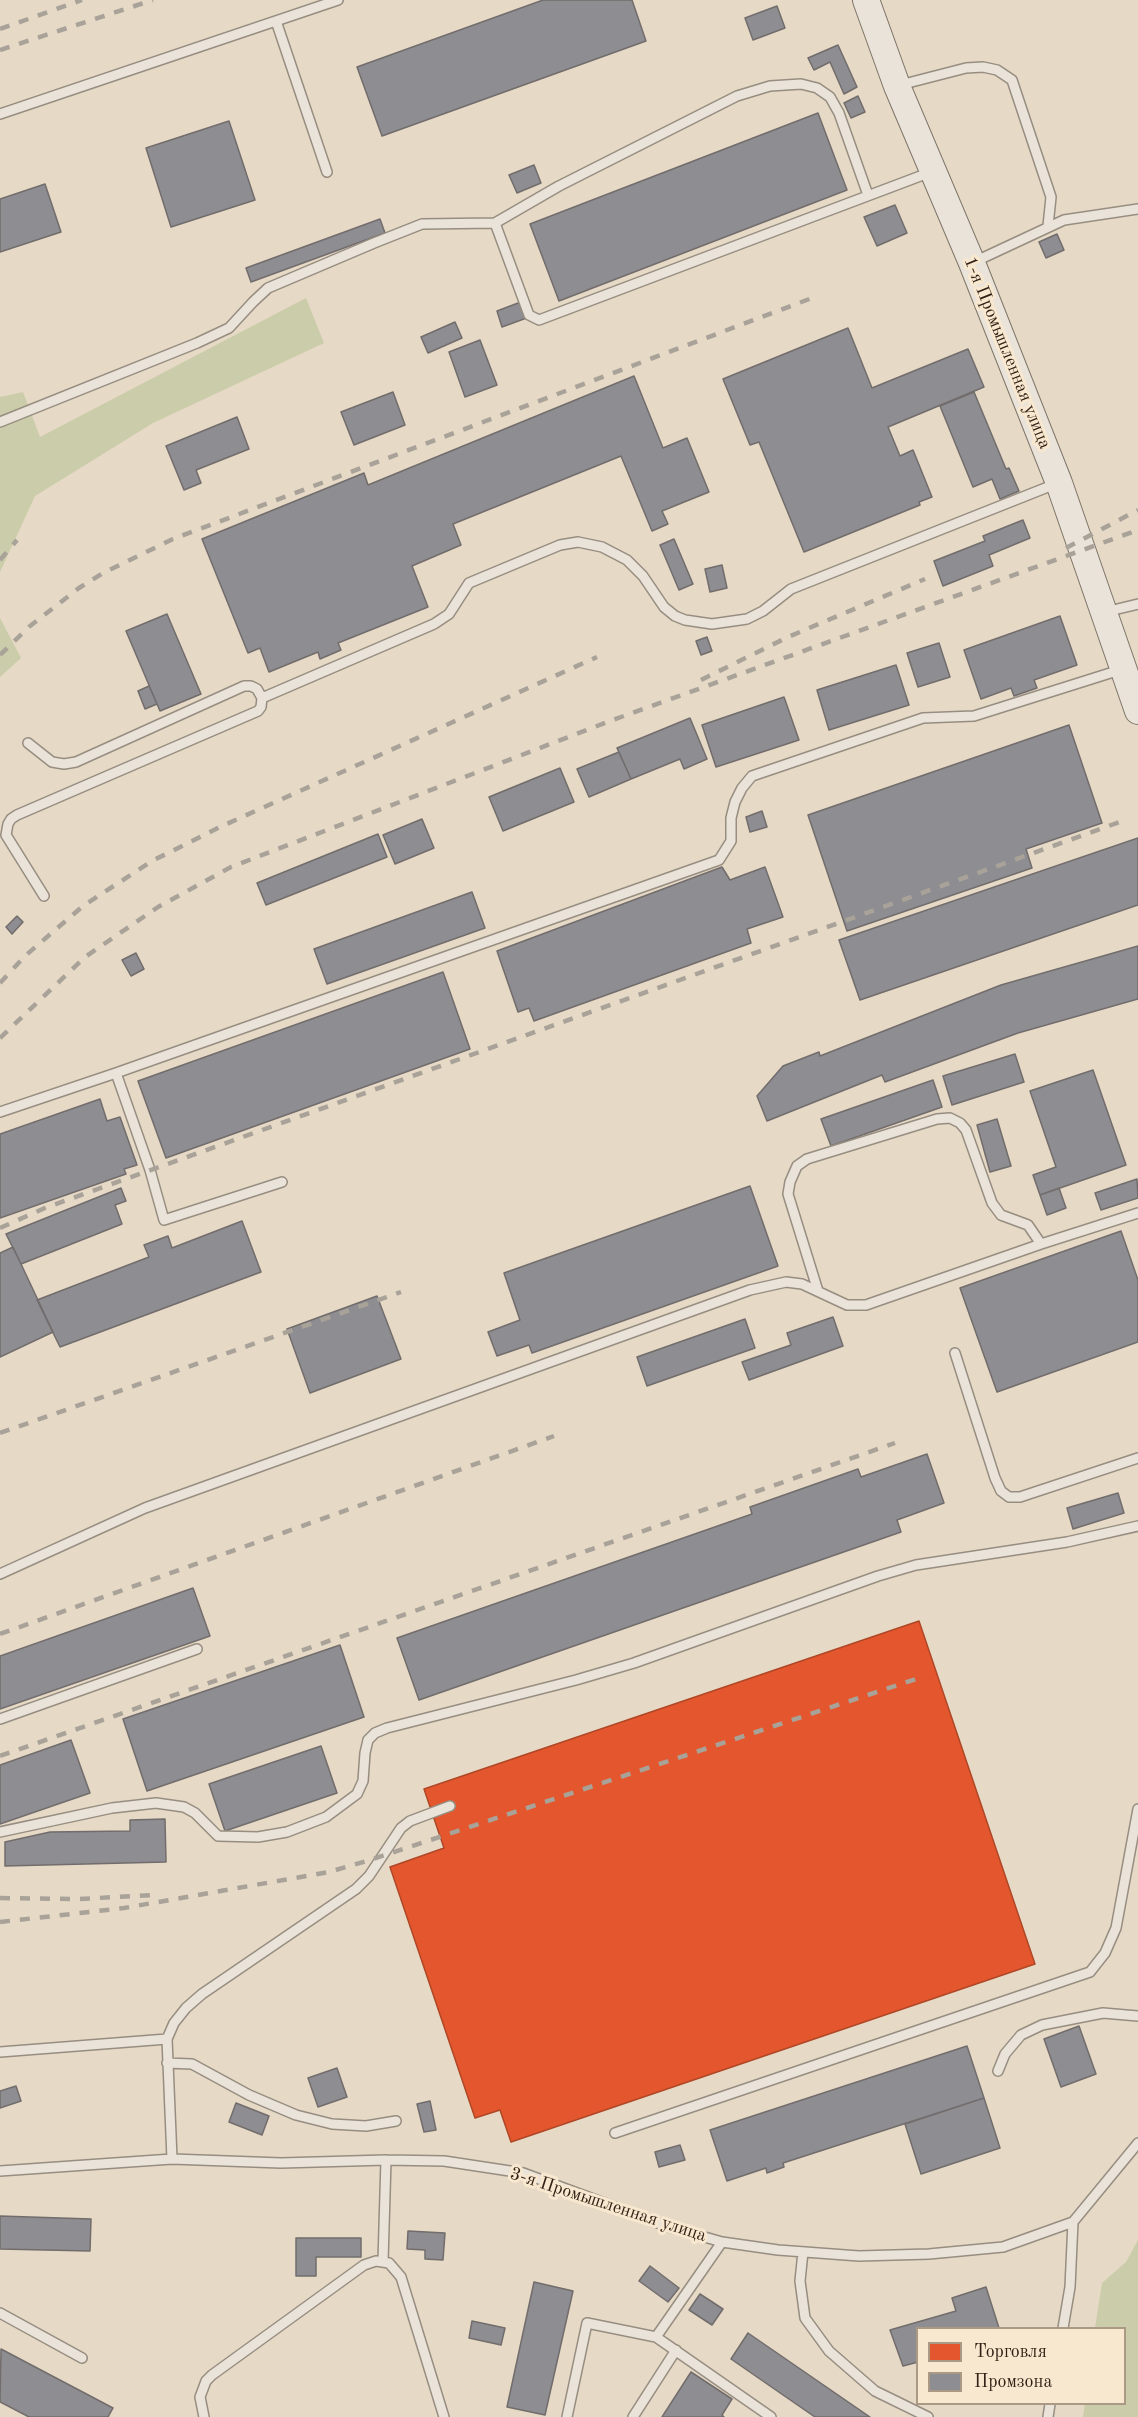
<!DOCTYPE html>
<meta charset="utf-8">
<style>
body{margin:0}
#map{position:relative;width:1138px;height:2417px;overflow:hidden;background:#e6d9c5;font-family:"Old Standard TT",serif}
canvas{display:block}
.legend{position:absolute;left:916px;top:2327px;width:210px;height:78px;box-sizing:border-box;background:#f8e8d0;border:2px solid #a99985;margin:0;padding:8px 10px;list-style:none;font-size:18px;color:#322215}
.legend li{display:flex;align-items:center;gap:12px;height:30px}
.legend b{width:30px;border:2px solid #a99985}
</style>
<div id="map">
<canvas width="1138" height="2417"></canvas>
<ul class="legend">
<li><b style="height:16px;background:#e4572e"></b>Торговля</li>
<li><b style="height:16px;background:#8d8d92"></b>Промзона</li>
</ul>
</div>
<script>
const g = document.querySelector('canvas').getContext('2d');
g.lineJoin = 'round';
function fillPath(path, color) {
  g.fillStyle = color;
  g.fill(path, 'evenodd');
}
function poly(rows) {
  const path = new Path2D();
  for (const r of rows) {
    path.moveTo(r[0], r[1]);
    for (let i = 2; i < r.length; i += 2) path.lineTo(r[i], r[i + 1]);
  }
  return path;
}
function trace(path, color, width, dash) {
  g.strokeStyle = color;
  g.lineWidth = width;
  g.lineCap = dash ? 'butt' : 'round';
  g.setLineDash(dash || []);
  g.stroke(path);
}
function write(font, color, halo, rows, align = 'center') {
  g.font = font + ' "Old Standard TT",serif';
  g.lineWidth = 6;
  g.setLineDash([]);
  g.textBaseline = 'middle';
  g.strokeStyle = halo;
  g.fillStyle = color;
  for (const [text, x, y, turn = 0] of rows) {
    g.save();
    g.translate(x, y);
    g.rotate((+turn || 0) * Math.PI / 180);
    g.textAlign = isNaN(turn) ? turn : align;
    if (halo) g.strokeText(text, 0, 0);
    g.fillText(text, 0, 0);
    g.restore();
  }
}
fillPath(poly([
 [306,298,324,343,153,423,35,496,0,572,0,397,23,392,40,437],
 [0,618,21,658,0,677],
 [1138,2240,1138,2417,1083,2417,1085,2404,1124,2404,1124,2328,1095,2328,1102,2283,1126,2262]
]), '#cbccaa');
const shops = poly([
 [919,1621,1035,1964,511,2142,500,2110,475,2118,390,1867,444,1848,424,1789,919,1621]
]);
fillPath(shops, '#e4572e');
trace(shops, '#af4726', 1.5);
const industry = poly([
 [543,0,632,0,646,41,382,136,357,67,543,0],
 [777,6,785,28,753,40,745,18,777,6],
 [838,45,857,87,844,94,830,62,814,70,808,58,838,45],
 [858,96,865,112,851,118,844,103,858,96],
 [818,113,847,190,559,301,530,224,818,113],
 [229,121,255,200,171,227,146,148,229,121],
 [534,165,541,183,517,193,509,175,534,165],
 [45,184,61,232,0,252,0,199,45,184],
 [895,205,907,233,877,246,864,217,895,205],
 [380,219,385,233,251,282,246,268,380,219],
 [1057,234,1064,250,1046,258,1039,242,1057,234],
 [526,300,532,316,502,327,497,311,526,300],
 [455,322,462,338,428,353,421,337,455,322],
 [848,328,872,388,968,349,984,387,888,427,900,456,913,450,932,497,919,502,920,505,804,552,759,442,750,445,723,379,848,328],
 [480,340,497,385,465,397,449,352,480,340],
 [634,376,663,448,687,438,709,492,662,511,668,524,652,531,621,456,453,524,461,545,412,566,428,607,338,643,341,650,320,659,318,652,269,672,260,648,248,653,202,539,364,473,368,485,634,376],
 [393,392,405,425,354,445,341,412,393,392],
 [974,392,1006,469,1009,468,1019,491,1000,499,992,479,973,487,940,406,974,392],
 [237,417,249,449,196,470,201,483,184,490,166,446,237,417],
 [1023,520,1030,538,989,555,993,566,943,586,934,561,985,541,983,536,1023,520],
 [674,539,693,584,679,590,660,545,674,539],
 [722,565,727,588,710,592,705,569,722,565],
 [167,614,201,694,160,711,126,631,167,614],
 [1060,616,1077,665,1034,680,1037,688,1014,696,1011,688,981,699,964,650,1060,616],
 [707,637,712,651,701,655,696,641,707,637],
 [939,643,950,677,918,687,907,653,939,643],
 [896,665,909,705,829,730,817,690,896,665],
 [149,686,157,704,145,709,138,691,149,686],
 [784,697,799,740,716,767,702,725,784,697],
 [690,718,707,759,684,769,680,759,631,779,617,748,690,718],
 [1069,725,1102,823,1026,849,1032,868,847,931,808,815,1069,725],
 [619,752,631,779,589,797,577,769,619,752],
 [560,768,574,802,503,831,489,797,560,768],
 [762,811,767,827,750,832,746,817,762,811],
 [422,819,434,848,395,864,383,835,422,819],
 [378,834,387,857,266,905,257,883,378,834],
 [1138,838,1138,905,860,1000,839,940,1138,838],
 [722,867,730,880,765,867,783,917,747,929,751,943,534,1021,529,1008,518,1012,497,951,722,867],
 [472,892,485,928,327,984,314,949,472,892],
 [17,916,23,922,12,934,6,927,17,916],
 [1138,946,1138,999,1018,1033,885,1082,882,1075,767,1121,757,1096,783,1066,819,1052,820,1056,1001,985,1138,946],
 [136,953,144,969,131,976,122,960,136,953],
 [443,972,470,1049,166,1158,138,1081,443,972],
 [1015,1054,1024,1082,952,1105,943,1076,1015,1054],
 [1093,1070,1126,1165,1040,1195,1033,1175,1056,1167,1030,1091,1093,1070],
 [933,1080,942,1107,831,1146,821,1119,933,1080],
 [100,1099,107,1121,120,1117,137,1165,124,1169,126,1174,0,1218,0,1134,100,1099],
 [997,1119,1011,1166,990,1172,977,1125,997,1119],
 [1137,1179,1138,1198,1101,1210,1095,1193,1137,1179],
 [750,1186,778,1266,532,1353,529,1345,497,1356,488,1332,520,1320,504,1273,750,1186],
 [121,1188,126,1201,115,1205,122,1224,21,1264,6,1234,121,1188],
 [1059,1188,1066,1208,1047,1215,1040,1195,1059,1188],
 [242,1221,261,1272,60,1347,37,1300,149,1257,144,1245,168,1236,172,1248,242,1221],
 [1121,1231,1138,1280,1138,1342,997,1392,960,1288,1121,1231],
 [13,1247,53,1332,0,1357,0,1253,13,1247],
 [377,1296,401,1359,310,1393,287,1329,377,1296],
 [833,1317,843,1346,749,1380,742,1362,791,1345,787,1333,833,1317],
 [745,1319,755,1348,647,1386,637,1357,745,1319],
 [927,1454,944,1503,897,1520,901,1532,419,1700,397,1638,752,1514,750,1507,858,1469,861,1477,927,1454],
 [1118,1493,1124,1513,1073,1529,1067,1508,1118,1493],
 [193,1588,210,1636,0,1709,0,1656,193,1588],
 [340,1645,364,1717,147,1791,123,1719,340,1645],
 [71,1740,90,1793,0,1824,0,1765,71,1740],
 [321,1746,337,1793,225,1831,209,1784,321,1746],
 [165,1819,166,1862,5,1866,5,1842,50,1832,130,1831,130,1820,165,1819],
 [1079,2026,1096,2074,1061,2087,1044,2039,1079,2026],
 [967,2046,984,2098,783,2163,784,2167,767,2173,766,2168,727,2181,710,2130,967,2046],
 [337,2068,347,2097,318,2107,308,2078,337,2068],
 [16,2086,21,2101,0,2108,0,2091,16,2086],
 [984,2098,1000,2148,921,2174,905,2124,984,2098],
 [430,2101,436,2130,424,2132,417,2104,430,2101],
 [236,2103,269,2116,262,2135,229,2122,236,2103],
 [680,2145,685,2160,659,2167,655,2152,680,2145],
 [0,2216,91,2219,90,2251,0,2249,0,2216],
 [408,2231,445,2233,443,2260,425,2259,425,2250,407,2249,408,2231],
 [296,2238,361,2238,361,2257,316,2257,316,2276,296,2276,296,2238],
 [650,2266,679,2288,668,2302,639,2281,650,2266],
 [534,2282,573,2291,545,2415,507,2407,534,2282],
 [986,2287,999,2328,918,2328,918,2362,903,2366,890,2330,956,2311,952,2298,986,2287],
 [700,2294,723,2309,712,2325,689,2310,700,2294],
 [472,2321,505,2328,501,2345,469,2338,472,2321],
 [748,2333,870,2417,815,2417,731,2359,748,2333],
 [1,2349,113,2408,108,2417,29,2417,0,2402,1,2349],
 [691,2372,732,2399,722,2415,724,2417,662,2417,691,2372]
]);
fillPath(industry, '#8d8d92');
trace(industry, '#726d6c', 1.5);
const lane = poly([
 [276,21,327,172],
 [900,85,966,68,983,67,997,70,1012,80,1051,197,1048,226],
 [0,114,338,0],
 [495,223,529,315,539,320,931,172],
 [974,262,1064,220,1138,209],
 [0,422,197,343,229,328,253,302,268,288,374,243,422,224,495,223,559,186,737,96,770,86,801,84,817,88,830,97,839,113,868,195],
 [1105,612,1138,604],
 [262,698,434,624,449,614,469,583,560,545,578,542,602,547,627,560,643,576,664,607,675,616,685,620,712,624,747,619,763,611,791,589,1058,483],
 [28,743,52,762,64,764,76,762,244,686,251,686,257,689,262,698,261,707,258,711,17,815,11,819,8,824,6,835,44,896],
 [116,1073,150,1170,164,1220,282,1182],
 [0,1112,116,1073,719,860,731,841,731,818,735,802,742,788,752,776,923,718,974,716,1123,669],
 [818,1291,788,1194,790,1182,797,1166,807,1159,937,1119,950,1118,960,1123,966,1130,992,1203,1001,1215,1028,1225,1041,1244,1138,1213],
 [955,1353,995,1478,1001,1491,1009,1497,1020,1497,1138,1458],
 [0,1574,145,1508,750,1290,786,1282,802,1284,847,1305,866,1305,1041,1244],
 [0,1719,197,1649],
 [0,1832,112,1808,156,1803,184,1807,195,1813,218,1836,258,1837,287,1832,326,1817,357,1794,363,1781,365,1753,368,1740,375,1733,387,1728,576,1680,634,1663,878,1576,916,1565,1067,1542,1138,1526],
 [0,2052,167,2039],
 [167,2063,192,2064,249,2095,296,2115,332,2124,366,2126,396,2121],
 [998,2071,1005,2054,1021,2035,1042,2025,1103,2013,1138,2016],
 [615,2133,1090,1972,1105,1953,1116,1928,1138,1809],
 [172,2159,167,2039,174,2023,186,2008,202,1994,356,1889,369,1876,401,1828,410,1821,450,1806],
 [0,2171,172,2159,281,2163,386,2160,444,2161,523,2173,666,2226,722,2242,778,2250,859,2256,929,2254,1003,2247,1073,2222,1138,2143],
 [803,2252,800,2281,805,2318,829,2351,875,2391,928,2417],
 [383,2261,386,2160],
 [0,2313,82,2358],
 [1063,2328,1070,2287,1073,2222],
 [656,2337,722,2242],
 [204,2417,200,2397,206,2381,212,2375,364,2265,376,2261,389,2263,401,2277,444,2417],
 [567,2417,587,2323,656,2337,771,2417],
 [633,2417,676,2350],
 [1048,2417,1050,2404]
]);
const secondary = poly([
 [866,0,897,86,972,263,1059,483,1138,711]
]);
trace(lane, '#978e81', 12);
trace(secondary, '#7e7569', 28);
trace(lane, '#eae3d9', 9);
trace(secondary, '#eae3d9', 26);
trace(poly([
 [0,29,82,0],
 [0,50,153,0],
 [1066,548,1138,510],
 [0,560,17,540],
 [0,655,30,626,79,588,103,573,173,539,812,298],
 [701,680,788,637,925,579],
 [0,983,25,956,83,906,152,861,220,827,597,657],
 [0,1038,85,957,158,907,231,867,610,721,1138,530],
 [0,1228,45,1208,1128,819],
 [0,1433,401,1292],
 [0,1634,554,1436],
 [0,1756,895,1443],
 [0,1898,78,1899,156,1895],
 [0,1922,124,1908,329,1872,370,1860,922,1677]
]), '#a8a299', 4.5, [10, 10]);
write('18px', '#322215', '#f8e8d0', [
 ["1-я Промышленная улица",1007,353,68],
 ["3-я Промышленная улица",608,2205,18]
]);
</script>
